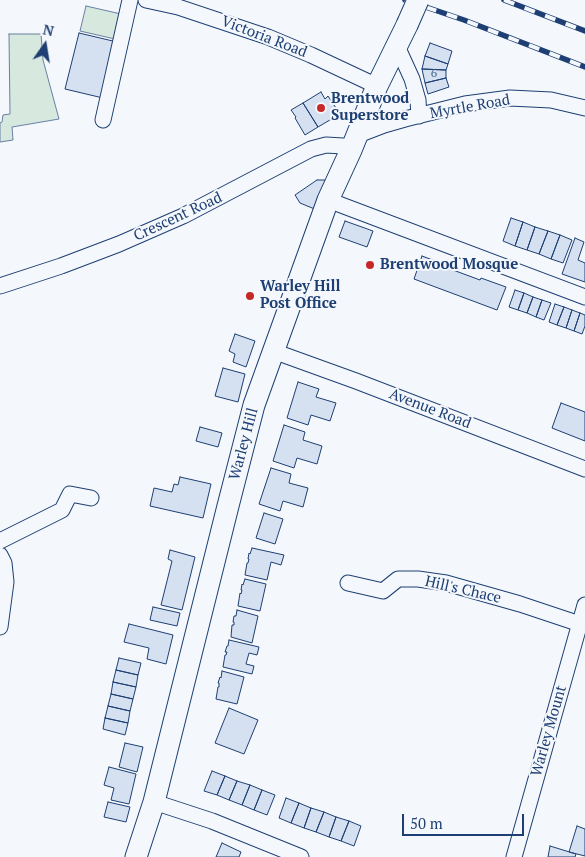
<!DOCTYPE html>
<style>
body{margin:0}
#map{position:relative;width:585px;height:857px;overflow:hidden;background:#f4f7fb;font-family:"PT Serif",serif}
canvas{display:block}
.north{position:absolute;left:20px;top:20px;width:50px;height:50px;-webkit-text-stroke:4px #f4f7fb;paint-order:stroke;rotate:13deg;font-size:14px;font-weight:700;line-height:20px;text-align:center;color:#1d3f73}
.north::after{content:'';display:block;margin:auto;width:18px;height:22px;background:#1d3f73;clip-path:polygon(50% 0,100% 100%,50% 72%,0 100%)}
.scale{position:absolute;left:402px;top:814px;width:122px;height:22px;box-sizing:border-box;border:2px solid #1d3f73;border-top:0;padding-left:6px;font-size:15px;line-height:18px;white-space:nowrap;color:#1d3f73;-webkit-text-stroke:4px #f4f7fb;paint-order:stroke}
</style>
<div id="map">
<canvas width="585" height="857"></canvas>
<div class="north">N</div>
<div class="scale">50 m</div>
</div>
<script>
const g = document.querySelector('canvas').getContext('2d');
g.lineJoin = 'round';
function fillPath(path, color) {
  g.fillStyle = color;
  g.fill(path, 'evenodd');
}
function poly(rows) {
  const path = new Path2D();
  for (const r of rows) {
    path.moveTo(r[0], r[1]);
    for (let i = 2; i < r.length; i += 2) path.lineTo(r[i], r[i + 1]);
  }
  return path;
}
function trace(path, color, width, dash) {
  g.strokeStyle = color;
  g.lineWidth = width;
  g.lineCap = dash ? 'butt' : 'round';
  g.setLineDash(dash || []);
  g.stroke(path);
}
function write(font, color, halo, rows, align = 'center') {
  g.font = font + ' "PT Serif",serif';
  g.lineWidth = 4;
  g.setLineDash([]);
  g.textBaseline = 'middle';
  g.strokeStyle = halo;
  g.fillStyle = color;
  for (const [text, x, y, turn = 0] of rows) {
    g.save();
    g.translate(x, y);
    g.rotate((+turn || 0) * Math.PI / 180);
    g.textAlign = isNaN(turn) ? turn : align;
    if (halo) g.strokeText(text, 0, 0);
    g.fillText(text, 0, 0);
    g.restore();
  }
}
const green = poly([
 [86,6,121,14,115,39,80,31,86,6],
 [9,34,41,34,43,60,59,119,12,127,13,140,0,142,0,123,2,122,3,115,10,114,9,34]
]);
fillPath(green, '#d7e8df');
trace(green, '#687fa3', 1);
const building = poly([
 [79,33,117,42,103,98,65,89,79,33],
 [430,43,452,51,448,64,425,56,430,43],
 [425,56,448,64,446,70,422,69,425,56],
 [422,69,446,70,446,78,425,83,422,69],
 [446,78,449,87,428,94,425,83,446,78],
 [321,92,325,99,328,96,340,114,318,127,303,103,321,92],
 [303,103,318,127,305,135,295,118,296,117,291,110,303,103],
 [317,180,325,180,330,182,317,210,300,203,295,195,317,180],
 [511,218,523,222,515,246,503,241,511,218],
 [345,221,373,231,367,247,339,237,345,221],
 [523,222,535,227,527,250,515,246,523,222],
 [535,227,548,231,539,254,527,250,535,227],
 [548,231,560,235,551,259,539,254,548,231],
 [560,235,572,240,563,263,551,259,560,235],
 [575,238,584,242,578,260,585,263,585,282,562,274,575,238],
 [422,256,446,265,445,267,480,280,481,278,506,287,497,310,414,279,422,256],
 [515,290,524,293,518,310,509,307,515,290],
 [524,293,533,297,527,313,518,310,524,293],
 [533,297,542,300,536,317,527,313,533,297],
 [542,300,551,303,544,320,536,317,542,300],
 [555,304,564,307,557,325,549,322,555,304],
 [564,307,572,310,566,328,557,325,564,307],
 [572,310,580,313,574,331,566,328,572,310],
 [580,313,585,315,585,326,582,334,574,331,580,313],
 [235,334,255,341,246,367,233,362,235,354,229,351,235,334],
 [223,368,245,374,238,402,215,396,223,368],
 [298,382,319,389,316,397,336,403,330,421,311,415,308,425,287,418,298,382],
 [561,403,585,412,585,441,552,428,561,403],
 [284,425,305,432,303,440,322,446,317,464,297,458,294,468,273,461,284,425],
 [200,427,222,433,218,447,196,441,200,427],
 [271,468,291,474,289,483,308,488,303,507,283,501,280,511,259,504,271,468],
 [180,477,211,484,203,518,150,506,154,488,172,492,174,484,178,485,180,477],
 [264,513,283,519,275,544,256,538,264,513],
 [252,548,284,555,281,565,271,562,267,580,245,575,247,563,248,563,249,559,248,559,249,553,250,554,252,548],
 [170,550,195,557,182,610,161,605,172,561,168,559,170,550],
 [245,579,266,584,260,611,238,606,240,593,241,594,242,590,241,590,242,584,243,585,245,579],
 [153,607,180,613,177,626,150,620,153,607],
 [237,610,258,616,252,643,231,637,232,625,234,625,234,622,233,622,234,616,236,616,237,610],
 [129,624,173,635,166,664,147,659,149,648,124,642,129,624],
 [229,640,259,647,257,655,249,653,246,664,254,666,252,674,223,667,225,655,226,655,227,652,225,652,227,646,228,646,229,640],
 [119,658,141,663,138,675,116,670,119,658],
 [116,670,138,675,136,687,113,682,116,670],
 [222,671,244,677,237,704,216,699,218,687,219,687,219,683,218,683,220,677,221,678,222,671],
 [113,682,136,687,133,699,111,694,113,682],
 [111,694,133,699,130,711,108,706,111,694],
 [108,706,130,711,128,723,105,718,108,706],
 [229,708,258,720,244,754,215,743,229,708],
 [105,718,128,723,125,735,103,729,105,718],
 [125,743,143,747,137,772,119,767,125,743],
 [109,767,136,774,129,804,111,800,114,788,104,785,109,767],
 [212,771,225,776,217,795,204,791,212,771],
 [225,776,237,781,229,800,217,795,225,776],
 [237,781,250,785,242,805,229,800,237,781],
 [250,785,262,790,254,810,242,805,250,785],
 [262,790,275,795,267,815,254,810,262,790],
 [286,798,299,803,291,823,279,818,286,798],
 [108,802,130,807,126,822,104,817,108,802],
 [299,803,311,808,304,828,291,823,299,803],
 [311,808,324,812,316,832,304,828,311,808],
 [324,812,336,817,329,837,316,832,324,812],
 [336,817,349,821,341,841,329,837,336,817],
 [349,821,361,826,354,846,341,841,349,821],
 [577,826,585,829,585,856,569,852,577,826],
 [222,843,241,852,239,857,216,857,222,843],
 [550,846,576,854,575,857,548,857,550,846]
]);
fillPath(building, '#d5e0f0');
trace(building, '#1d3f73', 1);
const street = poly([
 [146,0,178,7,268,37,311,55,377,86],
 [397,46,412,79,418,100,419,116],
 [103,120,130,0],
 [358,135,384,125,405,119,465,104,510,98,551,100,585,108],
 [328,200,585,297],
 [0,286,61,266,119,244,183,216,311,149,326,145,343,146,351,150],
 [273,351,356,381,585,469],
 [0,541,62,510,70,494,91,498],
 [0,555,4,563,6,582,0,627],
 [348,583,383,591,398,579,418,579,446,583,520,604,580,624],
 [154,802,212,821,301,857],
 [514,857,585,605]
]);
const secondary = poly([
 [136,857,154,802,228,506,254,405,328,200,351,150,377,86,407,25]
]);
trace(street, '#1d3f73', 17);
trace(secondary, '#1d3f73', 23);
trace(street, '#f4f7fb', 15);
trace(secondary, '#f4f7fb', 21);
const rail = poly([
 [405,0,464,20,585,67],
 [504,0,585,31]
]);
trace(rail, '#1d3f73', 5.5);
trace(rail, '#f4f7fb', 4, [11]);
const secondaryBridge = poly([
 [407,25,418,0]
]);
trace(secondaryBridge, '#1d3f73', 23, []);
trace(secondaryBridge, '#f4f7fb', 21);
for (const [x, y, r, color] of [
 [321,108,5,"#c62828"],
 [370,265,5,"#c62828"],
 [250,296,5,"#c62828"]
]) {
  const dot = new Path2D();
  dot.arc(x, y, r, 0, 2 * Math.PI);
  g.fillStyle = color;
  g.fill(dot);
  trace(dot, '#f4f7fb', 2);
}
write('12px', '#4b6792', null, [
 ["6",434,74]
]);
write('15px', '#1d3f73', '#f4f7fb', [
 ["Victoria Road",264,37,21],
 ["Myrtle Road",470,107,-10],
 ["Crescent Road",178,217,-25],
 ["Avenue Road",430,409,21],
 ["Warley Hill",244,444,-75],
 ["Hill's Chace",463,590,13],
 ["Warley Mount",549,731,-74]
]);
write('bold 15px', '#1d3f73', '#f4f7fb', [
 ["Brentwood",331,99],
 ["Superstore",331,116],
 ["Brentwood Mosque",380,265],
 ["Warley Hill",260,287],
 ["Post Office",260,304]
], 'left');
</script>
